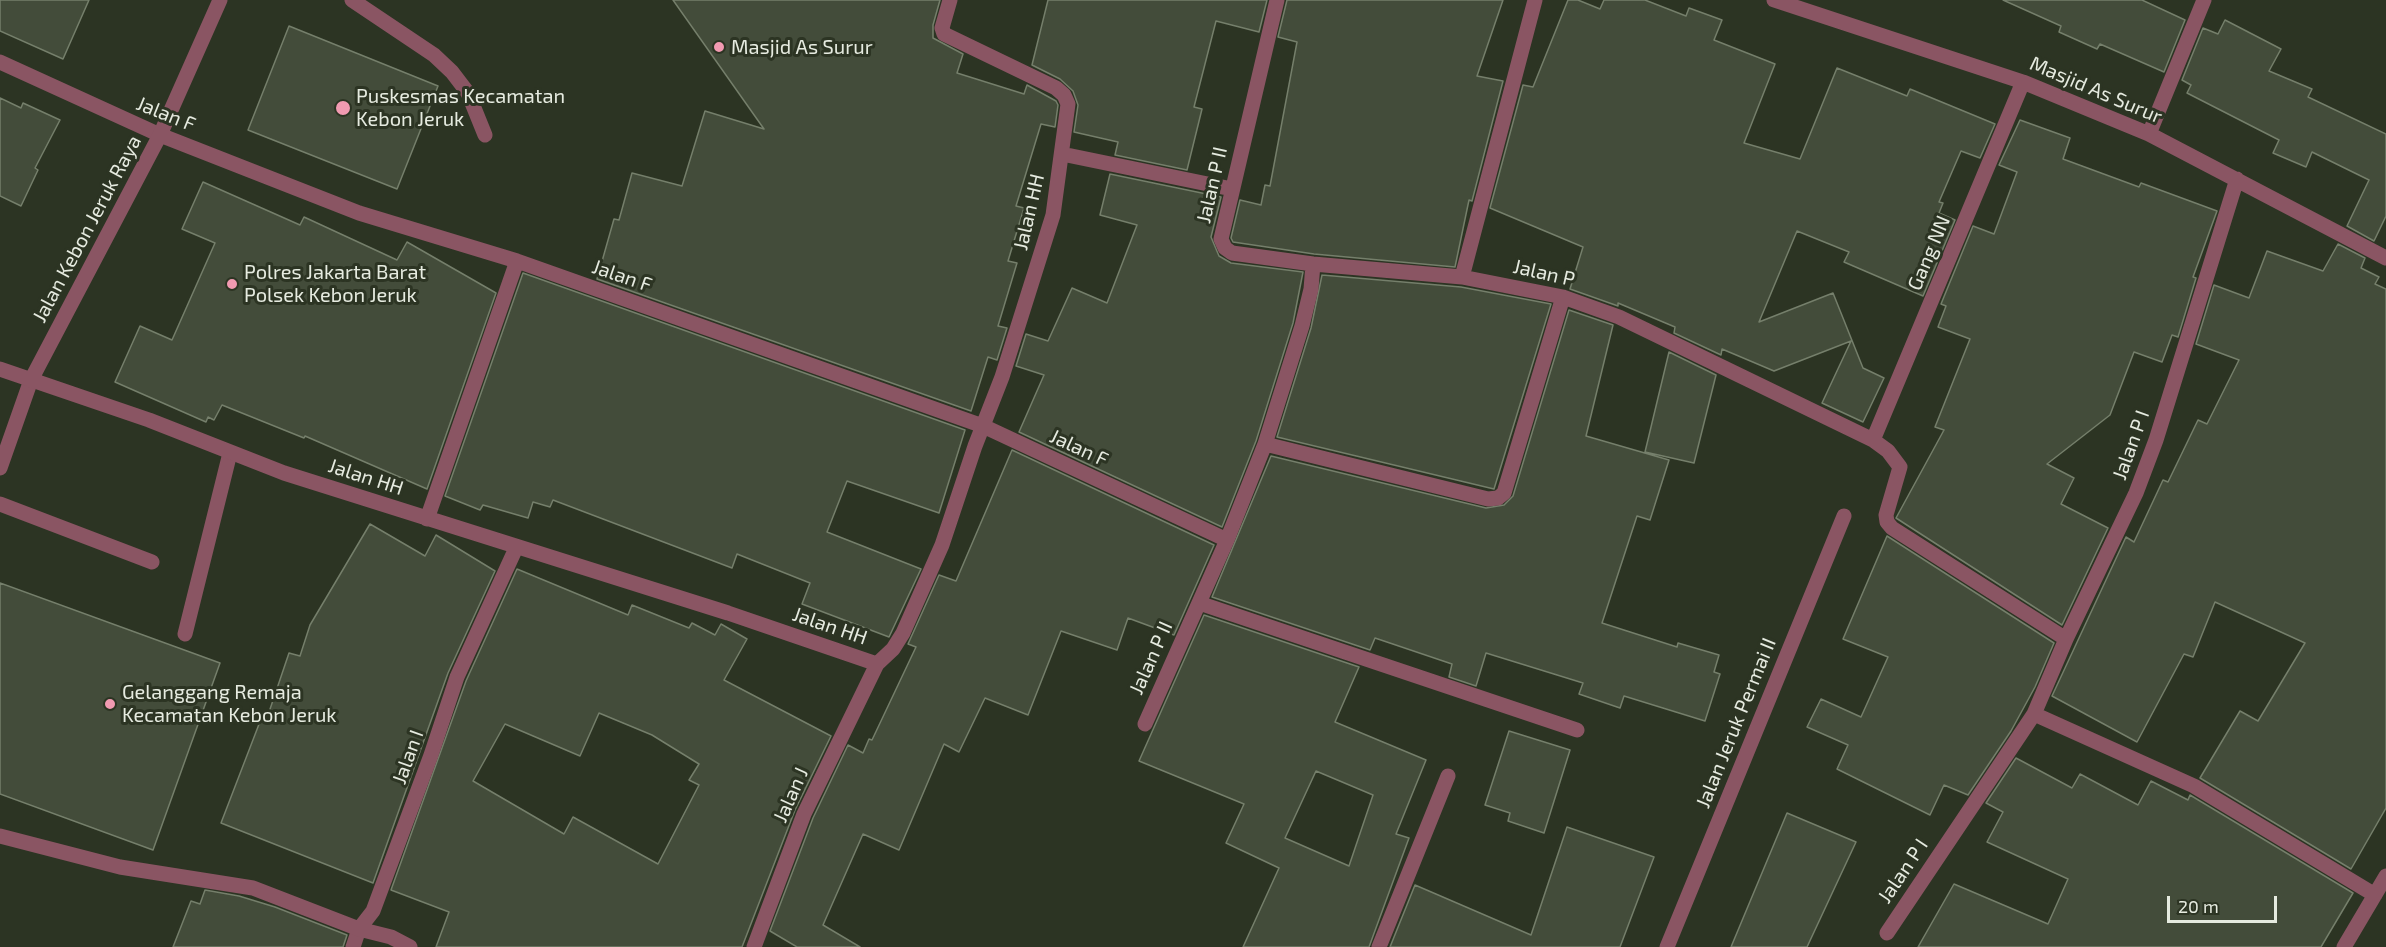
<!DOCTYPE html>
<style>
body{margin:0}
#map{position:relative;width:2386px;height:947px;overflow:hidden;background:#2c3423;font-family:"Exo 2",sans-serif}
canvas{display:block}
.scale{position:absolute;left:2167px;top:896px;width:110px;height:27px;box-sizing:border-box;border:3px solid #e6ebe0;border-top:0;padding-left:8px;font-size:18px;line-height:21px;white-space:nowrap;color:#e6ebe0;-webkit-text-stroke:4px #2c3423;paint-order:stroke}
</style>
<div id="map">
<canvas width="2386" height="947"></canvas>
<div class="scale">20 m</div>
</div>
<script>
const g = document.querySelector('canvas').getContext('2d');
g.lineJoin = 'round';
function fillPath(path, color) {
  g.fillStyle = color;
  g.fill(path, 'evenodd');
}
function poly(rows) {
  const path = new Path2D();
  for (const r of rows) {
    path.moveTo(r[0], r[1]);
    for (let i = 2; i < r.length; i += 2) path.lineTo(r[i], r[i + 1]);
  }
  return path;
}
function trace(path, color, width, dash) {
  g.strokeStyle = color;
  g.lineWidth = width;
  g.lineCap = dash ? 'butt' : 'round';
  g.setLineDash(dash || []);
  g.stroke(path);
}
function write(font, color, halo, rows, align = 'center') {
  g.font = font + ' "Exo 2",sans-serif';
  g.lineWidth = 6;
  g.setLineDash([]);
  g.textBaseline = 'middle';
  g.strokeStyle = halo;
  g.fillStyle = color;
  for (const [text, x, y, turn = 0] of rows) {
    g.save();
    g.translate(x, y);
    g.rotate((+turn || 0) * Math.PI / 180);
    g.textAlign = isNaN(turn) ? turn : align;
    if (halo) g.strokeText(text, 0, 0);
    g.fillText(text, 0, 0);
    g.restore();
  }
}
const building = poly([
 [0,0,89,0,63,59,0,31,0,0],
 [673,0,940,0,933,25,933,38,963,54,957,73,1024,94,1027,85,1056,101,1058,105,1055,127,1041,124,1016,206,1024,208,1008,261,1017,263,998,326,1007,328,997,360,988,357,971,411,597,279,614,219,619,220,632,173,682,186,705,111,764,129,673,0],
 [1048,0,1267,0,1259,32,1216,21,1194,107,1202,109,1187,170,1115,155,1118,142,1074,132,1078,105,1073,91,1060,79,1032,65,1048,0],
 [1287,0,1503,0,1477,76,1503,81,1472,201,1469,200,1455,267,1314,254,1233,242,1231,238,1240,200,1261,205,1265,185,1270,186,1297,42,1278,37,1287,0],
 [1568,0,1578,0,1600,9,1604,0,1645,0,1686,16,1689,8,1722,20,1714,40,1775,64,1744,143,1800,159,1837,68,1907,96,1910,89,1995,124,1980,158,1961,151,1939,202,1943,203,1939,213,1955,220,1923,296,1844,262,1849,252,1797,231,1759,322,1833,293,1863,368,1884,378,1863,422,1822,403,1851,341,1774,371,1722,349,1721,355,1674,333,1675,327,1618,303,1618,306,1570,289,1583,247,1490,208,1523,85,1533,87,1568,0],
 [2003,0,2142,0,2185,20,2164,72,2100,44,2097,49,2059,32,2061,26,2003,0],
 [2225,20,2281,49,2269,71,2312,89,2308,97,2386,134,2386,216,2374,241,2347,226,2369,180,2312,152,2306,167,2273,153,2279,140,2187,93,2191,85,2182,80,2203,28,2218,34,2225,20],
 [289,26,438,86,397,189,248,130,289,26],
 [0,98,21,108,23,103,60,120,35,168,38,170,21,206,0,196,0,98],
 [2020,120,2070,138,2063,159,2139,187,2141,183,2217,211,2193,277,2196,278,2178,337,2172,335,2162,362,2134,352,2110,415,2047,464,2074,478,2061,504,2108,528,2062,625,1896,518,1944,430,1935,427,1970,339,1938,327,1946,306,1941,304,1973,226,1994,234,2017,172,1999,165,2020,120],
 [1110,174,1221,197,1211,237,1219,256,1231,263,1303,272,1293,323,1256,441,1222,527,1019,432,1044,375,1016,366,1026,334,1048,341,1072,288,1107,303,1137,225,1100,215,1110,174],
 [203,182,300,225,304,217,397,260,407,242,496,293,427,489,305,436,304,438,222,405,214,420,208,417,206,422,115,382,140,326,172,340,215,243,182,229,203,182],
 [2338,244,2365,258,2361,268,2379,277,2375,284,2386,289,2386,808,2351,869,2200,778,2240,711,2258,721,2305,643,2215,602,2193,657,2184,654,2137,742,2052,696,2126,537,2134,542,2163,480,2168,482,2198,420,2207,424,2239,360,2196,344,2214,285,2249,298,2267,251,2323,271,2338,244],
 [523,273,965,430,939,513,847,481,827,532,921,569,889,637,802,604,810,583,737,554,732,568,553,500,550,507,533,502,528,518,483,505,480,510,445,496,523,273],
 [1322,275,1461,287,1551,304,1494,489,1277,437,1311,328,1322,275],
 [1569,310,1613,325,1586,436,1669,460,1650,520,1637,516,1602,623,1677,647,1678,643,1719,655,1714,672,1720,674,1705,721,1624,696,1620,708,1579,694,1583,683,1486,653,1476,686,1449,677,1452,664,1375,638,1370,650,1212,597,1271,456,1486,508,1504,505,1513,496,1569,310],
 [1669,352,1716,375,1694,463,1645,452,1669,352],
 [1012,450,1214,545,1174,635,1128,618,1117,650,1061,631,1028,715,985,698,959,752,944,744,899,850,863,834,823,925,860,947,797,947,770,931,813,818,848,745,863,753,869,739,872,740,916,647,908,644,939,575,956,581,1012,450],
 [370,524,425,556,436,535,495,571,448,673,373,883,221,823,261,719,266,721,289,653,300,656,310,625,370,524],
 [1887,536,2054,643,2035,687,2011,731,1968,795,1944,785,1930,815,1837,769,1848,745,1807,727,1821,699,1861,717,1888,657,1843,639,1887,536],
 [517,569,628,615,632,605,689,628,692,623,715,635,721,624,747,639,724,680,831,736,795,810,742,947,436,947,449,912,391,890,466,681,517,569],
 [599,713,652,735,699,764,689,780,699,785,658,864,573,817,564,834,473,781,505,724,580,756,599,713],
 [0,583,220,663,153,850,0,794,0,583],
 [1204,615,1359,667,1335,722,1426,760,1396,834,1409,838,1369,947,1243,947,1279,868,1226,843,1244,804,1139,761,1204,615],
 [1316,771,1373,795,1349,866,1285,838,1316,771],
 [1509,731,1570,750,1544,833,1508,821,1510,813,1485,805,1509,731],
 [2016,758,2072,788,2080,774,2138,805,2151,781,2188,800,2190,795,2353,893,2321,947,1918,947,1954,884,2048,924,2068,879,1987,842,2003,812,1986,803,2016,758],
 [1787,813,1856,842,1807,947,1731,947,1787,813],
 [1567,827,1654,857,1620,947,1390,947,1415,885,1531,935,1567,827],
 [205,890,239,896,275,907,347,935,343,947,173,947,191,901,200,904,205,890]
]);
fillPath(building, '#434c3a');
trace(building, '#757f6b', 1.5);
trace(poly([
 [0,62,160,135],
 [0,468,31,380],
 [0,504,152,562],
 [185,634,230,453],
 [353,947,359,929]
]), '#8a5563', 15);
trace(poly([
 [352,0,434,55,452,72,468,93,485,135],
 [1277,0,1221,239,1225,248,1232,253,1313,264,1462,277],
 [1535,0,1462,277,1563,297,1619,317,1873,440,1888,451,1900,467,1886,515,1887,522,1892,528,2066,639],
 [1774,0,2023,82,2149,134,2386,258],
 [2149,134,2204,0],
 [160,135,359,213,517,261,983,426,1227,540],
 [1062,154,1232,189],
 [2237,179,2156,440,2136,493,2066,639,2034,714,2194,786,2375,895],
 [0,369,149,420,284,473,728,613,877,664],
 [31,380,160,135,220,0],
 [1873,440,2023,82],
 [1265,444,1488,499,1498,498,1504,493,1563,297],
 [427,519,517,261],
 [1199,603,1577,730],
 [1145,724,1227,540,1265,444,1302,326,1311,289,1313,264],
 [0,836,120,867,253,888,359,929,391,937,410,947],
 [359,929,373,911,431,755,457,677,516,548],
 [1887,933,2034,714],
 [754,947,804,814,877,664,893,649,903,633,942,545,975,446,1002,377,1053,215,1068,104,1064,95,1056,88,944,34,942,28,950,0],
 [1379,947,1448,776],
 [1667,947,1844,516],
 [2344,947,2386,876]
]), '#8a5563', 15);
for (const [x, y, r, color] of [
 [719,47,6,"#f19ab1"],
 [343,108,8,"#f19ab1"],
 [232,284,6,"#f19ab1"],
 [110,704,6,"#f19ab1"]
]) {
  const dot = new Path2D();
  dot.arc(x, y, r, 0, 2 * Math.PI);
  g.fillStyle = color;
  g.fill(dot);
  trace(dot, '#2c3423', 2);
}
write('20px', '#e6ebe0', '#2c3423', [
 ["Masjid As Surur",731,47],
 ["Puskesmas Kecamatan",356,96],
 ["Kebon Jeruk",356,119],
 ["Polres Jakarta Barat",244,272],
 ["Polsek Kebon Jeruk",244,295],
 ["Gelanggang Remaja",122,692],
 ["Kecamatan Kebon Jeruk",122,715]
], 'left');
write('20px', '#e6ebe0', '#2c3423', [
 ["Masjid As Surur",2096,90,23],
 ["Jalan F",166,114,22],
 ["Jalan P II",1212,185,-77],
 ["Jalan HH",1029,212,-77],
 ["Jalan Kebon Jeruk Raya",87,229,-62],
 ["Gang NN",1929,253,-67],
 ["Jalan P",1544,273,13],
 ["Jalan F",622,276,19],
 ["Jalan P I",2131,445,-70],
 ["Jalan F",1079,448,25],
 ["Jalan HH",366,477,18],
 ["Jalan HH",830,626,19],
 ["Jalan P II",1151,658,-66],
 ["Jalan Jeruk Permai II",1736,723,-68],
 ["Jalan I",408,757,-70],
 ["Jalan J",791,795,-66],
 ["Jalan P I",1903,871,-56]
]);
</script>
